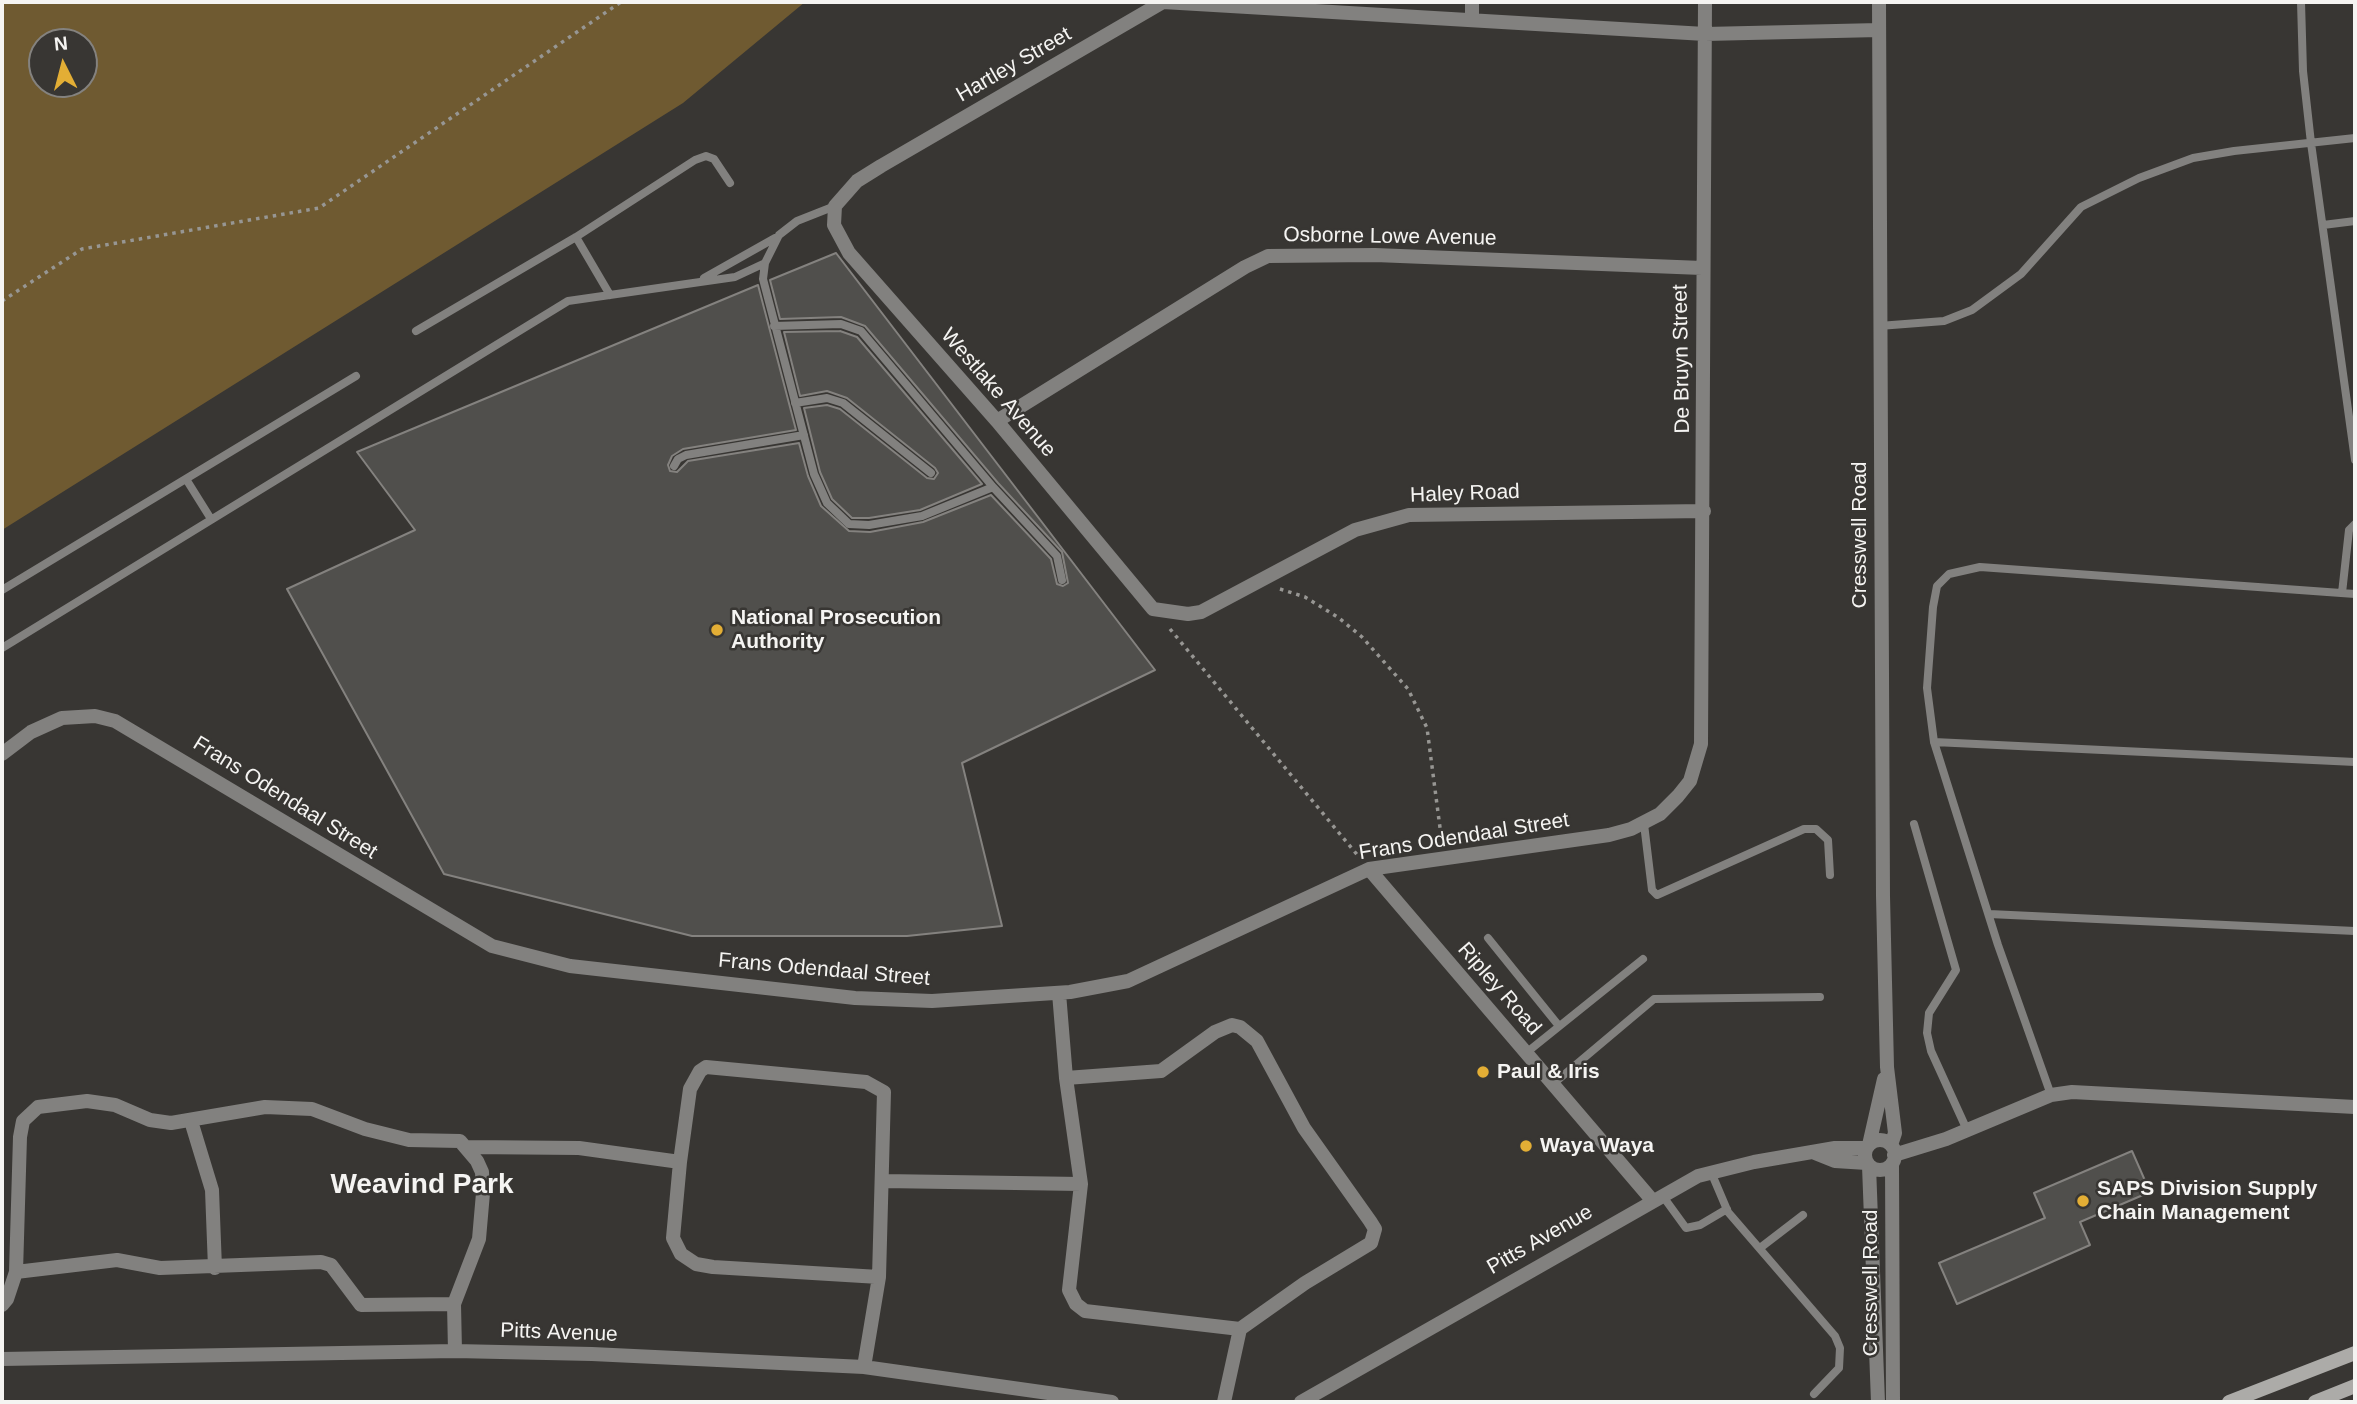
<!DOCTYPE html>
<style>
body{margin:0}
#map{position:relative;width:2357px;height:1404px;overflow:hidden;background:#383633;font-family:Helvetica,sans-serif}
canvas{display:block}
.frame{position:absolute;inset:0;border:4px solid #f5f4f2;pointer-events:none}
.north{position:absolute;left:28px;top:28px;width:70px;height:70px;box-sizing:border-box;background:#383633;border:2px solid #84827f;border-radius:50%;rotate:354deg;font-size:19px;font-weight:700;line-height:28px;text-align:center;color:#f5f4f2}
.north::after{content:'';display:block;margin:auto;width:24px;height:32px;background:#e3ae35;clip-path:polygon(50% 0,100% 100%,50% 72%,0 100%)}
</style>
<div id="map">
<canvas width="2357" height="1404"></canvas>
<div class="frame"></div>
<div class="north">N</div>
</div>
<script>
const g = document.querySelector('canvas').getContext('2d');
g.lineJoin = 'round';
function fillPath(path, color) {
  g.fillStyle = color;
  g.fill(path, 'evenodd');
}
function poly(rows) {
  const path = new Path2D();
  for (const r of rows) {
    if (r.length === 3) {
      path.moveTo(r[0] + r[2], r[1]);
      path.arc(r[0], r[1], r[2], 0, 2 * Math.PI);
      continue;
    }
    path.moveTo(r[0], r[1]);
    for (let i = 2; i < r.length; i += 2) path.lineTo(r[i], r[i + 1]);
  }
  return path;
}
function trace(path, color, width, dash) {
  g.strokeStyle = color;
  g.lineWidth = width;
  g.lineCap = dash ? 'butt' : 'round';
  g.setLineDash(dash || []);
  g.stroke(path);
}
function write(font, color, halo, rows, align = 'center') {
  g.font = font + ' Helvetica,sans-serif';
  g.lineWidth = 5;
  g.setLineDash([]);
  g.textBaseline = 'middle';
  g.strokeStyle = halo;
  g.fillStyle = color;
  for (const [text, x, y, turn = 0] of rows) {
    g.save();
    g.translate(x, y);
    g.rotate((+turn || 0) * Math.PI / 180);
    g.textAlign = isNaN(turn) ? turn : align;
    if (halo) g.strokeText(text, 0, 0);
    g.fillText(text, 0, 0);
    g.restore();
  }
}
fillPath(poly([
 [2,2,805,2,683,103,2,530],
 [42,42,84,42,84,84,42,84]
]), '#6f5a31');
const building = poly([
 [836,253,1155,670,962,763,1002,926,907,936,692,936,444,874,287,589,415,530,357,452,758,285,796,430,683,449,672,456,668,465,670,471,677,472,688,461,799,443,808,476,821,506,849,531,870,532,923,522,991,495,1051,559,1057,584,1063,586,1068,583,1062,552,998,483,865,326,841,317,780,319,770,280,836,253],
 [840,331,857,337,982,484,920,510,869,518,852,518,832,499,820,472,804,408,827,405,840,409,927,478,934,479,938,473,935,468,847,398,827,391,800,396,784,332,840,331],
 [2132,1151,2150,1192,2080,1222,2090,1245,1957,1304,1939,1263,2045,1218,2034,1193,2132,1151]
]);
fillPath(building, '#504f4c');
trace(building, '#84827f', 2);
trace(poly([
 [2,301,82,249,319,208,621,2],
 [1280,589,1305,597,1339,618,1362,637,1408,689,1427,728,1442,843],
 [1170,629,1359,857]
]), '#979693', 3.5, [3.5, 5]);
trace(poly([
 [2301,2,2303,71,2311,143,2355,460],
 [835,206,797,221,779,235,765,263,763,279,814,474,827,503,849,524,869,525,922,516,993,487,1057,556,1062,580],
 [2323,225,2355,221],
 [576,237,610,295],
 [704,278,775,238],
 [774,326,841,324,861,331,993,487],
 [1879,326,1944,321,1972,310,2021,274,2081,207,2139,178,2193,158,2234,151,2355,138],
 [416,331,576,237,695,160,706,156,714,159,730,183],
 [795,403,827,398,843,403,931,473],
 [674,466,678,459,686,455,804,435],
 [186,479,211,519],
 [2,590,356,376],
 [2342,593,2349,530,2355,524],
 [2,648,568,301,735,277,765,263],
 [1934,742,2355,762],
 [1644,824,1652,890,1657,895,1804,829,1816,829,1828,840,1830,875],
 [1914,824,1956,970,1929,1013,1927,1033,1931,1051,1967,1130],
 [1989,914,2355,931],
 [1488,938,1559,1026],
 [1526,1053,1643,959],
 [1553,1084,1654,999,1820,997],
 [2051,1095,1998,945,1934,742,1927,688,1933,607,1937,586,1949,574,1980,567,2355,594],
 [1711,1172,1728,1212,1835,1336,1840,1348,1839,1368,1814,1394],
 [1662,1195,1686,1228,1700,1225,1727,1209],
 [1760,1248,1803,1215]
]), '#82817f', 8);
trace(poly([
 [1472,2,1472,20],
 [1879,2,1883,896,1887,1067,1895,1133,1891,1145],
 [997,421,1245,267,1268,256,1375,255,1702,268],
 [1704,511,1409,515,1355,530,1201,612,1188,614,1153,609,997,421,849,253,834,225,835,206,857,181,881,166,1163,2,1705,34,1879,30],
 [2,754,31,732,62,718,95,716,115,721,492,946,570,966,855,998,932,1001,1070,992,1128,981,1369,869,1609,835,1631,829,1660,814,1678,796,1690,781,1701,744,1705,2],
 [1369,869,1652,1200],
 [1059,993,1066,1078,1081,1184,1069,1290,1076,1304,1085,1311,1240,1329,1305,1283,1371,1243,1375,1229,1370,1221,1304,1128,1257,1041,1240,1027,1232,1025,1215,1032,1161,1071,1066,1078],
 [191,1121,212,1190,215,1268],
 [1880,1155,15],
 [1869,1145,1884,1079],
 [468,1147,579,1148,680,1162],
 [1815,1153,1835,1161,1867,1163],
 [1894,1155,1946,1139,2051,1095,2072,1092,2355,1107],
 [1892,1164,1893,1402],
 [1869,1166,1878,1402],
 [883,1181,1081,1184],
 [16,1272,117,1260,160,1268,321,1262,331,1265,361,1305,454,1304],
 [2,1305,7,1299,16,1272,20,1137,23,1121,38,1107,87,1101,115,1105,150,1120,171,1123,265,1107,312,1109,365,1129,409,1140,460,1141,477,1161,482,1172,483,1193,479,1239,454,1304,455,1351],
 [2,1359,455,1351,592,1354,864,1367,1112,1402],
 [864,1367,879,1277,884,1092,866,1082,706,1067,700,1071,690,1089,680,1162,673,1238,681,1254,696,1264,713,1267,879,1277],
 [1224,1402,1240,1329],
 [1301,1402,1698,1176,1754,1162,1835,1148,1866,1148]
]), '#82817f', 14);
trace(poly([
 [2229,1402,2355,1353],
 [2315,1402,2355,1386]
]), '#acaba8', 14);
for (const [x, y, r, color] of [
 [717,630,7,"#e3ae35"],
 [1483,1072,7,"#e3ae35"],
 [1526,1146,7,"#e3ae35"],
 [2083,1201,7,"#e3ae35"]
]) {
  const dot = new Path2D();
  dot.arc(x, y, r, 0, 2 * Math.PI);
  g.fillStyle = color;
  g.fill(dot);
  trace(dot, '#383633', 2.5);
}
write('21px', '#f5f4f2', '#383633', [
 ["Hartley Street",1014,65,-30],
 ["Osborne Lowe Avenue",1390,237,1],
 ["De Bruyn Street",1682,359,-91],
 ["Westlake Avenue",998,393,49],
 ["Haley Road",1465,494,-2],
 ["Cresswell Road",1860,535,-90],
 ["Frans Odendaal Street",285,798,32],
 ["Frans Odendaal Street",1464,837,-9],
 ["Frans Odendaal Street",824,970,5],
 ["Ripley Road",1499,989,49],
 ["Pitts Avenue",1540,1240,-30],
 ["Cresswell Road",1871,1283,-90],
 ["Pitts Avenue",559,1333,2]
]);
write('bold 21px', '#f5f4f2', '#383633', [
 ["National Prosecution",731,618],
 ["Authority",731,642],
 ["Paul & Iris",1497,1072],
 ["Waya Waya",1540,1146],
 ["SAPS Division Supply",2097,1189],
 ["Chain Management",2097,1213]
], 'left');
write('bold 28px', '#f5f4f2', '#383633', [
 ["Weavind Park",422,1185]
]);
</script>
